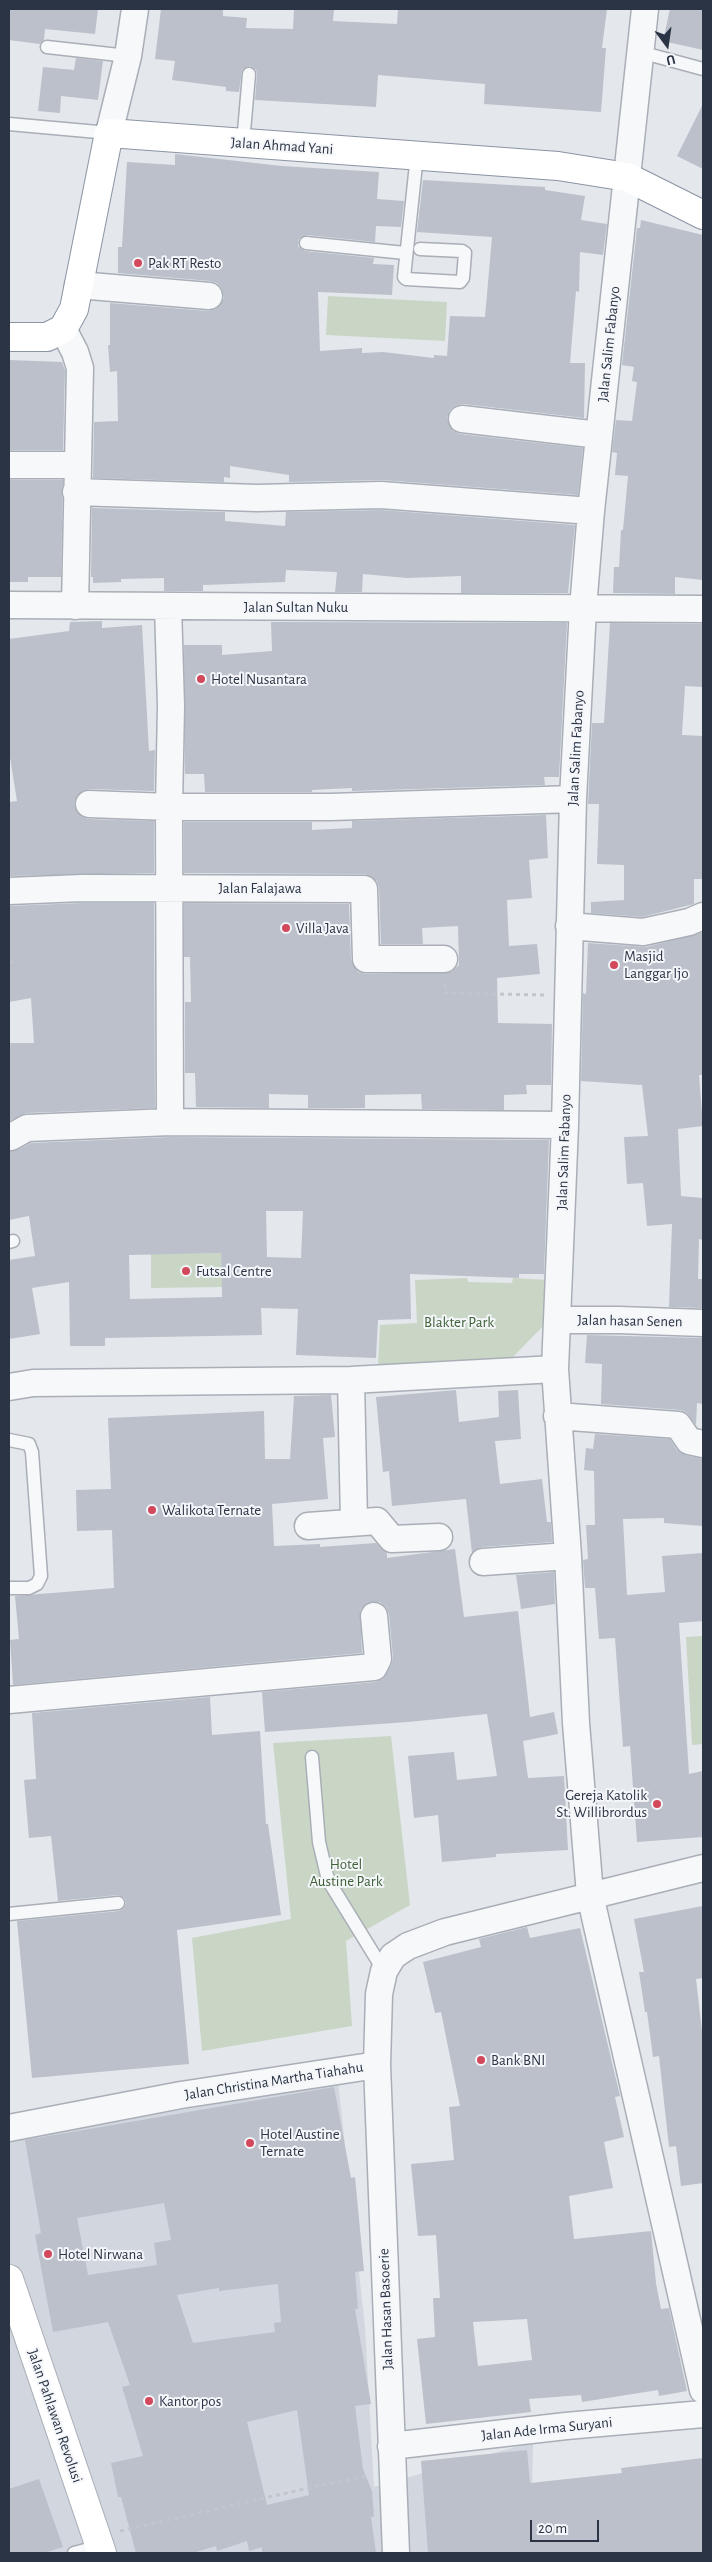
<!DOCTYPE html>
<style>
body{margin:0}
#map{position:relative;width:712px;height:2562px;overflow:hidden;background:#e4e7ec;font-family:"Alegreya Sans",sans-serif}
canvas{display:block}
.frame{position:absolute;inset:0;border:10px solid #2b3445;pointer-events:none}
.north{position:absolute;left:642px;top:20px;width:50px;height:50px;-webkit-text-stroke:4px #f4f6f9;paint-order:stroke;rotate:166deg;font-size:14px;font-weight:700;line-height:20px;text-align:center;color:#2b3445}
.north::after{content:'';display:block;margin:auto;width:18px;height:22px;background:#2b3445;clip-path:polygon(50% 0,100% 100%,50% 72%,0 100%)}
.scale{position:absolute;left:530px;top:2520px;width:69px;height:22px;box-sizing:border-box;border:2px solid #2b3445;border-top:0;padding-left:6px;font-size:15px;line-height:18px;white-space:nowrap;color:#2b3445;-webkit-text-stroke:4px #f4f6f9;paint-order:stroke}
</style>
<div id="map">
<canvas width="712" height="2562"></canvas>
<div class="frame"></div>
<div class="north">U</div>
<div class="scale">20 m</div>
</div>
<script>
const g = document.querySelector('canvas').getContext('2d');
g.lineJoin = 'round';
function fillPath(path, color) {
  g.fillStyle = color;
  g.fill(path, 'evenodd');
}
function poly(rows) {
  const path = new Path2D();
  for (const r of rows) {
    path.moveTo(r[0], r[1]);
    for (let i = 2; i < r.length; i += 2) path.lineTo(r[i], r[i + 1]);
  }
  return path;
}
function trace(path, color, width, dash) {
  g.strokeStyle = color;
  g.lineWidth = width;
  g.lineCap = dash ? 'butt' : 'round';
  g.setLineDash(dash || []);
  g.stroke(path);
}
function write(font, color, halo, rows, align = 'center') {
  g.font = font + ' "Alegreya Sans",sans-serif';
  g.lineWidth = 4;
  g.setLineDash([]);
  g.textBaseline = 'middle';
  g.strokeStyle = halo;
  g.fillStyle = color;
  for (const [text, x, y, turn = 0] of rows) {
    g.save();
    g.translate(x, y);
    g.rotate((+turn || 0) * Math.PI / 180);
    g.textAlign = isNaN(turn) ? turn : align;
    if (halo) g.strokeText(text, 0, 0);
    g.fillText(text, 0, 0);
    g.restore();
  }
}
fillPath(poly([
 [338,2082,365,2327,374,2487,533,2442,531,2553,9,2553,9,2141]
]), '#d2d6de');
fillPath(poly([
 [328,296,447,302,445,341,326,335],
 [221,1253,222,1287,151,1288,151,1254],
 [467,1278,468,1282,512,1283,513,1278,549,1280,548,1321,510,1360,378,1368,380,1325,417,1323,415,1280],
 [703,1636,703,1744,692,1745,686,1637],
 [391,1736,410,1905,346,1941,352,2026,202,2051,192,1938,291,1919,273,1743]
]), '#c9d6c5');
fillPath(poly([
 [9,9,98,9,95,34,45,29,44,40,40,44,9,40],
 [161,9,223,9,223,16,247,18,246,28,293,29,294,9,334,9,333,21,397,24,398,9,607,9,602,48,606,48,601,112,484,104,485,84,378,75,376,107,255,100,257,74,256,70,250,66,242,70,239,92,226,91,226,87,172,80,175,61,155,59],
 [670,9,703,9,703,50,663,41],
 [76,58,103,61,98,100,61,96,60,113,38,111,43,67,74,70],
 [703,104,703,169,677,156],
 [175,154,282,166,379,172,377,199,404,201,401,227,376,226,375,242,307,235,299,239,298,246,305,251,374,258,373,264,394,265,392,295,318,292,320,351,362,348,362,353,383,352,434,358,434,355,447,356,450,316,485,317,492,237,417,232,423,180,545,187,545,190,585,196,581,220,607,224,603,255,580,252,579,292,576,291,570,363,585,363,584,418,464,404,457,405,450,410,447,418,453,431,460,434,583,448,578,495,382,480,289,482,289,475,230,466,230,478,224,477,224,482,93,478,94,422,118,421,117,371,110,372,108,345,110,345,110,303,208,311,216,309,224,298,222,289,217,283,210,281,118,273,118,247,122,247,127,162,175,165],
 [641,220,703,235,703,580,675,577,675,594,613,593,614,567,619,567,621,530,623,530,628,476,615,475,617,453,612,452,616,420,632,421,637,382,632,381,634,367,622,365,637,228,640,228],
 [9,360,62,362,65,370,63,450,9,450],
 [9,480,63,480,61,577,28,577,28,582,9,582],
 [92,508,225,512,225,521,285,526,286,512,381,510,575,525,568,593,461,593,461,576,407,578,363,574,362,592,335,592,337,572,286,570,285,582,203,585,203,591,164,591,164,578,121,579,121,582,93,583,93,577,91,577],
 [102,621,102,628,142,625,149,751,155,750,154,791,89,789,77,796,74,804,81,816,88,819,154,821,154,873,9,876,9,802,17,801,9,751,9,639,69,631,70,622],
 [271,622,567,623,559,777,544,777,545,785,352,791,352,788,312,790,312,792,205,792,204,774,185,774,184,645,222,645,222,655,272,651],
 [610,623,703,624,703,687,685,686,682,735,703,736,703,879,694,879,694,904,642,917,591,913,591,902,624,900,624,865,597,864,599,804,588,804,592,723,604,723],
 [546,815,548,858,529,860,532,898,507,900,509,946,537,944,540,974,497,978,498,1023,552,1024,551,1085,526,1085,527,1094,504,1095,504,1110,422,1109,421,1094,365,1095,365,1108,308,1108,308,1095,269,1094,269,1108,196,1107,195,1073,185,1073,185,1002,191,1002,190,957,184,957,184,903,349,904,351,960,358,972,366,974,451,972,459,965,458,926,422,928,423,944,381,944,379,888,377,881,365,874,184,873,184,822,312,822,312,830,352,828,352,821],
 [82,903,154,903,155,1108,26,1113,9,1121,9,1043,34,1043,31,998,9,1002,9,906],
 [703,932,703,1075,699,1075,703,1126,678,1129,681,1196,703,1198,703,1240,699,1239,698,1279,703,1279,703,1308,669,1307,672,1224,647,1226,643,1183,627,1184,624,1137,648,1136,642,1085,581,1081,583,993,586,994,588,943,646,947],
 [170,1137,549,1140,544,1274,519,1274,519,1278,410,1274,411,1319,378,1320,376,1358,296,1355,298,1309,261,1308,262,1335,105,1338,105,1346,70,1346,69,1282,32,1288,40,1334,9,1339,9,1260,35,1256,29,1216,9,1220,9,1151,18,1150,31,1143],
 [266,1211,303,1211,301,1258,267,1257],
 [221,1253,222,1297,130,1299,129,1255],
 [587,1335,703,1338,703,1404,697,1403,696,1425,686,1412,680,1410,601,1404,602,1364,585,1363],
 [456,1390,459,1422,499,1417,498,1391,518,1390,521,1439,495,1441,500,1484,542,1479,547,1522,551,1522,552,1542,482,1547,472,1553,466,1499,392,1506,389,1471,383,1472,376,1397],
 [331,1395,335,1437,323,1438,328,1499,272,1504,274,1546,320,1544,320,1547,376,1543,387,1553,387,1558,455,1549,464,1617,518,1611,530,1717,554,1712,558,1734,523,1741,528,1778,564,1776,568,1850,496,1854,496,1857,442,1862,438,1815,414,1818,408,1756,454,1752,457,1780,497,1776,487,1714,408,1722,265,1732,262,1692,375,1682,383,1679,391,1666,393,1658,389,1614,386,1607,380,1602,366,1604,360,1610,362,1653,13,1685,10,1640,19,1639,15,1596,114,1588,112,1530,77,1531,76,1490,111,1489,108,1418,264,1411,265,1459,290,1459,294,1396],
 [595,1434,670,1439,677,1450,685,1455,703,1459,703,1526,664,1523,664,1518,623,1519,627,1595,665,1592,662,1556,703,1553,703,1621,679,1623,689,1774,703,1771,703,1837,637,1842,630,1746,623,1747,615,1638,599,1639,595,1588,585,1588,583,1560,588,1559,586,1525,595,1525,594,1471,584,1470,586,1448,593,1449],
 [554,1572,555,1604,521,1609,516,1575],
 [210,1697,212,1735,260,1731,266,1824,268,1824,281,1915,177,1930,189,2064,32,2078,17,1921,119,1911,123,1909,126,1903,124,1898,118,1895,58,1901,51,1836,29,1838,24,1780,36,1779,32,1713],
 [703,1906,703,1978,696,1979,703,2040,703,2183,681,2186,676,2146,669,2147,659,2056,653,2057,647,2012,645,2012,639,1972,644,1972,634,1919],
 [527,1927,530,1938,580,1928,620,2096,615,2097,624,2137,604,2142,613,2188,569,2196,574,2239,651,2231,656,2283,661,2309,669,2308,687,2391,659,2396,658,2390,582,2402,581,2395,529,2399,531,2412,426,2424,417,2339,435,2337,433,2298,440,2298,436,2235,418,2236,411,2164,454,2160,449,2107,460,2106,441,2012,435,2013,423,1962,481,1947,479,1939],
 [527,2319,532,2360,478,2366,473,2322],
 [334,2087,351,2178,355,2177,364,2271,355,2272,358,2309,355,2309,371,2404,355,2406,363,2469,372,2491,374,2517,371,2517,376,2553,262,2553,262,2547,249,2551,247,2541,217,2551,216,2546,193,2553,136,2553,121,2497,118,2497,111,2463,143,2456,122,2387,130,2385,108,2322,53,2332,35,2235,41,2233,25,2140],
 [164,2203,171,2240,154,2243,157,2265,88,2275,77,2218],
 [278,2284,281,2322,274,2323,275,2332,193,2343,177,2295,219,2288,219,2291],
 [297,2410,309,2495,267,2505,247,2422],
 [527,2450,530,2483,622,2473,621,2468,703,2458,703,2553,428,2553,421,2461],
 [39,2479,63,2547,44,2553,9,2553,9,2489]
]), '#bbc0ca');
const lane = poly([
 [47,47,128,56],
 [640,52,703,69],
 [9,124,109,133],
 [243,143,249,74],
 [417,155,404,277,406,279,460,282,463,278,465,253,462,251,420,249],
 [306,243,405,253],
 [9,1242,13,1241],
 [9,1440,29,1444,32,1452,41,1576,37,1584,29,1588,9,1588],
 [312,1757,319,1842,328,1880,384,1971],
 [9,1914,118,1903],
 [74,2553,100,2546]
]);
const street = poly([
 [109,133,128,56,135,9],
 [78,285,209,296],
 [63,329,75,352,80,368,75,606],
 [462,419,599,435],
 [9,465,77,465],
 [76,492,257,498,381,495,591,511],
 [9,605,703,609],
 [89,804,169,807,171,706,168,606],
 [9,891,82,888,364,889,366,959,444,959],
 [569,926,643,932,689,922,703,916],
 [565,1125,170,1122,169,807,331,807,573,799],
 [11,1137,27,1128,170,1122],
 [557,1320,619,1320,703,1323],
 [555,1369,565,1125,573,799,583,608,591,511,645,9],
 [351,1380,354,1521],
 [9,1387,33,1383,351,1380,555,1369,568,1556,576,1723,590,1895,703,2390],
 [557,1416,678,1425,689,1441,703,1444],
 [308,1526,377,1521,392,1539,439,1537],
 [483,1562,568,1556],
 [9,1700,374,1667,378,1659,374,1616],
 [9,2128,181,2095,377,2065],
 [391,2446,566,2426,703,2414],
 [396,2553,377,2065,379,1994,384,1971,393,1956,408,1946,445,1932,703,1868]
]);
const secondary = poly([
 [9,2279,102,2553]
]);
const highway = poly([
 [9,337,47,337,63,329,74,309,109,133,558,166,627,177,703,215]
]);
trace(lane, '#a9aeb7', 15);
trace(street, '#a9aeb7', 29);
trace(secondary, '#a9aeb7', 30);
trace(highway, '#8b94a3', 30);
trace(poly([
 [9,963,16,962],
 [445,984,445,993,545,995],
 [120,2531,317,2486,370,2476]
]), '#c2c5cb', 3, [4, 4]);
trace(lane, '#f7f8fa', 12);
trace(street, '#f7f8fa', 26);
trace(secondary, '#fff', 28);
trace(highway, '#fff', 28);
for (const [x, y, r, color] of [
 [138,263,5,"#d1495b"],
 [201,679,5,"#d1495b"],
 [286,928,5,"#d1495b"],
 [614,965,5,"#d1495b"],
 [186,1271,5,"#d1495b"],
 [152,1510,5,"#d1495b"],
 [657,1804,5,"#d1495b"],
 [481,2060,5,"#d1495b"],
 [250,2143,5,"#d1495b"],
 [48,2254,5,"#d1495b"],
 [149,2401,5,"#d1495b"]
]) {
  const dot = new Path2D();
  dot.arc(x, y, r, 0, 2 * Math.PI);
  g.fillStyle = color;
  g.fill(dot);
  trace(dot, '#f4f6f9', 2);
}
write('15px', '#2b3445', '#f4f6f9', [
 ["Jalan Ahmad Yani",282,146,4],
 ["Jalan Salim Fabanyo",609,344,-84],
 ["Jalan Sultan Nuku",296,607],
 ["Jalan Salim Fabanyo",576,748,-87],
 ["Jalan Falajawa",260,888],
 ["Jalan Salim Fabanyo",564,1152,-88],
 ["Jalan hasan Senen",630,1321,1],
 ["Jalan Christina Martha Tiahahu",274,2081,-9],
 ["Jalan Hasan Basoerie",386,2309,-92],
 ["Jalan Pahlawan Revolusi",55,2416,71],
 ["Jalan Ade Irma Suryani",547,2429,-6]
]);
write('15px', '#2b3445', '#f4f6f9', [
 ["Pak RT Resto",148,263],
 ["Hotel Nusantara",211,679],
 ["Villa Java",296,928],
 ["Masjid",624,956],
 ["Langgar Ijo",624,973],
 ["Futsal Centre",196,1271],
 ["Walikota Ternate",162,1510],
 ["Gereja Katolik",647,1795,"right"],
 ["St. Willibrordus",647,1812,"right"],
 ["Bank BNI",491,2060],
 ["Hotel Austine",260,2134],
 ["Ternate",260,2151],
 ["Hotel Nirwana",58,2254],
 ["Kantor pos",159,2401]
], 'left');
write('15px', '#3f6138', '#f4f6f9', [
 ["Blakter Park",459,1322],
 ["Hotel",346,1864],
 ["Austine Park",346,1881]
]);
</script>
